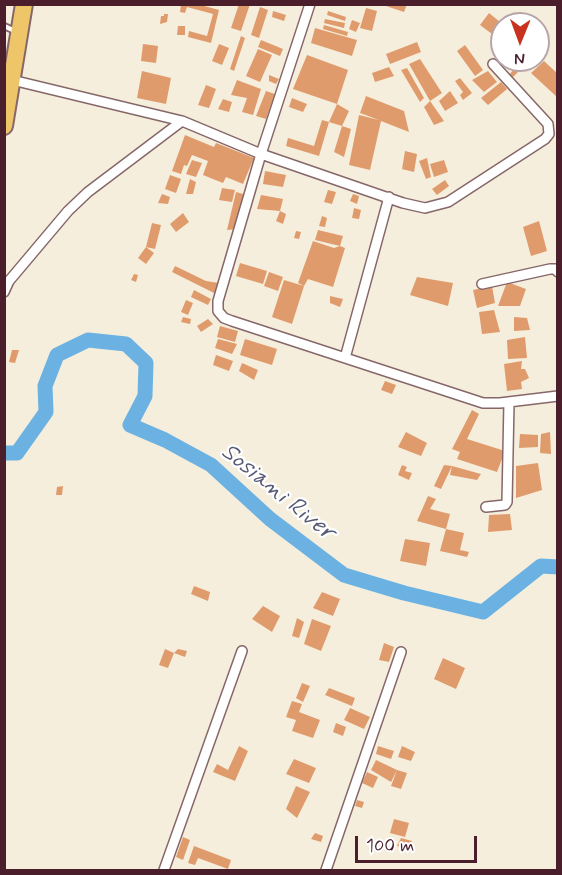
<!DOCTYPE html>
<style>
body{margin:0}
#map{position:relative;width:562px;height:875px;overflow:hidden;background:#f6eedc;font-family:Mynerve,sans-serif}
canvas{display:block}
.frame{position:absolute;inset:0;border:6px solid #4a1f2b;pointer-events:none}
.north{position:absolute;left:490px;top:12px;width:60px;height:60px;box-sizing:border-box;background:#fff;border:2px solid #b7a5aa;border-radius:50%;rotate:181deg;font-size:16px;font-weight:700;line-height:24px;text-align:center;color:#4a1f2b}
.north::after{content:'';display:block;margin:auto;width:21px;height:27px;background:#c8321e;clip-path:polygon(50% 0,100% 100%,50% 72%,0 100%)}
.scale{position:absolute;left:355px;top:836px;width:122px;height:27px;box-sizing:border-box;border:3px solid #4a1f2b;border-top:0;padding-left:8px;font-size:18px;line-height:21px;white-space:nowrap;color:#4a1f2b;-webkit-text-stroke:4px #fff;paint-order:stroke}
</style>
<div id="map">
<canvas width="562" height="875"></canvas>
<div class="frame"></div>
<div class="north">N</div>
<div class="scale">100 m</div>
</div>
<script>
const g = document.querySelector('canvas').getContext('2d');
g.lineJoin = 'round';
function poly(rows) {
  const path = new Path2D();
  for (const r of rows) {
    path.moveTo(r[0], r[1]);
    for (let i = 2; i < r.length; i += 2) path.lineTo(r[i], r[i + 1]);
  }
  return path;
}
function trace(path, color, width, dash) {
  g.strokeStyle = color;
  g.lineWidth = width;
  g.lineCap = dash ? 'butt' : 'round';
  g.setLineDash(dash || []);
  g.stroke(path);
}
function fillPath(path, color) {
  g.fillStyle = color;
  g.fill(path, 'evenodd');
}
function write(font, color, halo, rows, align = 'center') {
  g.font = font + ' Mynerve,sans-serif';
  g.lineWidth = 4.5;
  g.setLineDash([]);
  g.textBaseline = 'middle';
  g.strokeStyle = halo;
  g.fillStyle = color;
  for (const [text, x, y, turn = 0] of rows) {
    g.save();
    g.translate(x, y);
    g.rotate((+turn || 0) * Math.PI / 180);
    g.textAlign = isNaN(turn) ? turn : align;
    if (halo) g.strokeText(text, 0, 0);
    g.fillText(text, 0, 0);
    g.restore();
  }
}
trace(poly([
 [4,453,17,453,46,412,45,386,57,355,88,340,126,344,146,363,145,396,130,425,165,440,211,465,270,519,344,575,404,593,483,612,541,566,558,567]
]), '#6bb2e2', 15);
fillPath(poly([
 [181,4,197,4,219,10,211,43,188,37,189,31,207,36,213,14,187,7,185,13,180,12],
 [239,4,250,4,241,31,231,28],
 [380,4,407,4,404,12],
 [260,7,268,10,259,38,251,35],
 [366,8,377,11,372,31,360,28],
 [273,11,286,15,284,21,272,17],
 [328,11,346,17,345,21,327,15],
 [489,13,500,22,492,34,480,25],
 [164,14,168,14,167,22,160,24,161,16,164,16],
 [325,19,345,23,344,28,324,23],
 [352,20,360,23,356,32,349,29],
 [324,25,348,32,347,36,323,29],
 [178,26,185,26,185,35,177,35],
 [315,28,357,40,352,56,311,43],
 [241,36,245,38,234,71,230,69],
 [261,40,283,49,280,56,258,47],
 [417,42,421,52,390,64,386,54],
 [143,44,158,46,156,63,141,61],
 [219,44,229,48,222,65,212,61],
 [465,45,483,70,475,76,457,51],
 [502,46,502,58,500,60,494,56],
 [258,49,272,55,260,82,246,76],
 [307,55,348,70,337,104,293,89],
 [420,59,442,93,430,101,409,64],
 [544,61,558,74,558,98,531,73],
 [389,67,394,76,375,82,372,73],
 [407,68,424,98,420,102,401,70],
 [514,69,518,72,512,78,509,75],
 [142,71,171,78,166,104,137,98],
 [488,71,497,82,484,92,472,80],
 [269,75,279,79,276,84,269,81],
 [460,78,472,93,463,100,460,95,463,92,455,81],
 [237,80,261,89,253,115,242,112,247,98,231,95],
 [501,82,507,89,488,105,481,98],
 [206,85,216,89,209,108,198,105],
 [266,91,275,94,266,119,256,116],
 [450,91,458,103,445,111,439,101],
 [366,96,404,111,409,132,381,121,370,170,349,165,359,115,379,120,360,113],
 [292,98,307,104,303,112,289,107],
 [223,99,232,102,229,112,218,109],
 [430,101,444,121,434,125,424,107],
 [337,104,349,111,342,126,329,122],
 [322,120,329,122,319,156,286,146,288,138,314,146],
 [342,126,351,129,344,157,334,152],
 [185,135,214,147,216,143,254,158,243,184,226,177,223,183,203,175,208,161,192,155,187,166,184,165,181,174,172,171],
 [405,151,417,154,414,172,402,169],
 [427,158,431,177,426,179,419,161],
 [192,160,202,163,196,177,186,174],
 [444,160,448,172,434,177,430,164],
 [265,171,286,175,283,187,263,184],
 [170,175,181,179,176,193,165,189],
 [190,179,196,182,193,194,186,194],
 [445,180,449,186,437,195,432,189],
 [222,188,235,190,232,202,219,200],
 [328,190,336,192,332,204,324,202],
 [236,192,247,195,237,229,227,230],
 [162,194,170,197,168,204,158,203],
 [353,194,359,196,357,204,350,201],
 [261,195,283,199,280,211,257,209],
 [354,208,361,210,359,219,352,218],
 [280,211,286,214,283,224,276,221],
 [183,213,189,222,176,232,170,224],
 [322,216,327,218,325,227,319,226],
 [539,221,547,251,531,256,523,227],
 [152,223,161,225,155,249,146,247],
 [318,230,343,236,340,246,315,240],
 [296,231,301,232,299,239,294,238],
 [313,241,334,248,340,246,345,248,333,287,308,279,304,286,298,283],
 [146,247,154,253,146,264,138,258],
 [240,263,267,271,263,284,236,276],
 [175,266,206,281,219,283,216,294,172,272],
 [269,272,283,277,278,291,264,286],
 [134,274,138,275,136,282,131,280],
 [417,277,453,283,448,306,410,295],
 [284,280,304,286,292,324,272,317],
 [507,282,526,289,520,306,498,306],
 [492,286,495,303,477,308,473,290],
 [194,290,211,299,208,305,191,297],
 [330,296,343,299,340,307,330,303],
 [186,300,193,303,188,315,181,312],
 [494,310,500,332,482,334,479,312],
 [183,317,191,319,190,324,181,322],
 [514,317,527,318,530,330,514,331],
 [208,319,213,324,201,332,197,326],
 [220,326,238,331,235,342,217,337],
 [525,337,527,358,508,359,507,340],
 [218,339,237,344,232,354,215,348],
 [245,339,277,349,272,365,240,355],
 [12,350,19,350,15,363,9,362],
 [216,355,233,361,229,371,213,365],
 [522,361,521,369,525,369,529,378,521,382,522,389,507,391,504,364],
 [242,363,258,370,254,380,239,371],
 [385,381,396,385,392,394,381,390],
 [472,410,479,414,467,439,505,451,497,472,457,459,460,452,452,449],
 [406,432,427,443,421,456,398,447],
 [550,432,551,454,540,453,541,434],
 [520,434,538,435,538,447,519,448],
 [538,463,542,490,516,498,516,466],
 [402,465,407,467,405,471,412,473,409,480,398,475],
 [444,465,452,466,441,489,434,486],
 [452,466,481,474,477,480,450,475],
 [63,486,62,495,56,495,57,487],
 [428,496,436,499,430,509,450,514,446,529,417,521],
 [510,514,512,530,488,532,489,515],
 [446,529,464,533,460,550,469,552,467,557,440,551],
 [405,539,430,543,426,566,400,561],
 [194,586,210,592,208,601,191,594],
 [322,592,340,599,333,616,313,608],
 [263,606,280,616,272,632,252,619],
 [297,618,304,622,299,638,292,636],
 [312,619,331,626,321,651,304,644],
 [384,643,394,647,389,662,379,660],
 [165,649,174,653,168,668,159,665],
 [178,649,187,651,185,657,174,653],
 [443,658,465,668,456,689,434,679],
 [302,683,310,686,303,702,296,698],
 [329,688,355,698,352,706,325,695],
 [292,701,302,704,299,712,320,720,313,738,292,731,296,720,286,717],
 [350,708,370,717,364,729,344,720],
 [336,723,346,727,343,736,333,732],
 [239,746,248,751,235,781,213,772,217,764,228,770],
 [378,746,394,751,391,759,376,754],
 [402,746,415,752,411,761,398,757],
 [294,759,316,768,309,783,286,774],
 [376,760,397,770,391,782,371,770],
 [397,770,407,773,401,789,391,786],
 [367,772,378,777,373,788,362,783],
 [296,786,310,792,297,818,286,809],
 [357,800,364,802,362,808,355,806],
 [394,819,409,823,405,837,390,833],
 [315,833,323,836,321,842,311,839],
 [183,837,190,840,183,860,176,857],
 [401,838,412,841,410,849,397,846],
 [194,846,231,860,228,869,198,858,195,865,188,863]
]), '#e09b6c');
const service = poly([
 [4,26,15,31]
]);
const minor = poly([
 [310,4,261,154,218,301,218,311,224,318,232,321,483,403,500,403,558,396],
 [12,80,182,121,261,154,403,203,425,208,448,202,545,139,549,134,548,124,493,64],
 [482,284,550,269,555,269,558,272],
 [4,292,9,281,68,211,88,192,182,121],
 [345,358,389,197],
 [486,507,505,505,507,502,509,402],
 [164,870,242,651],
 [326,870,401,652]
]);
const trunk = poly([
 [4,126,24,4]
]);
trace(service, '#866769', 8);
trace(minor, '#866769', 12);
trace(trunk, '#866769', 20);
trace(service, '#fff', 4.5);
trace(minor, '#fff', 9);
trace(trunk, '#eec569', 16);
write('italic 24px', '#575a74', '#fff', [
 ["Sosiani River",277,493,39]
]);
</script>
